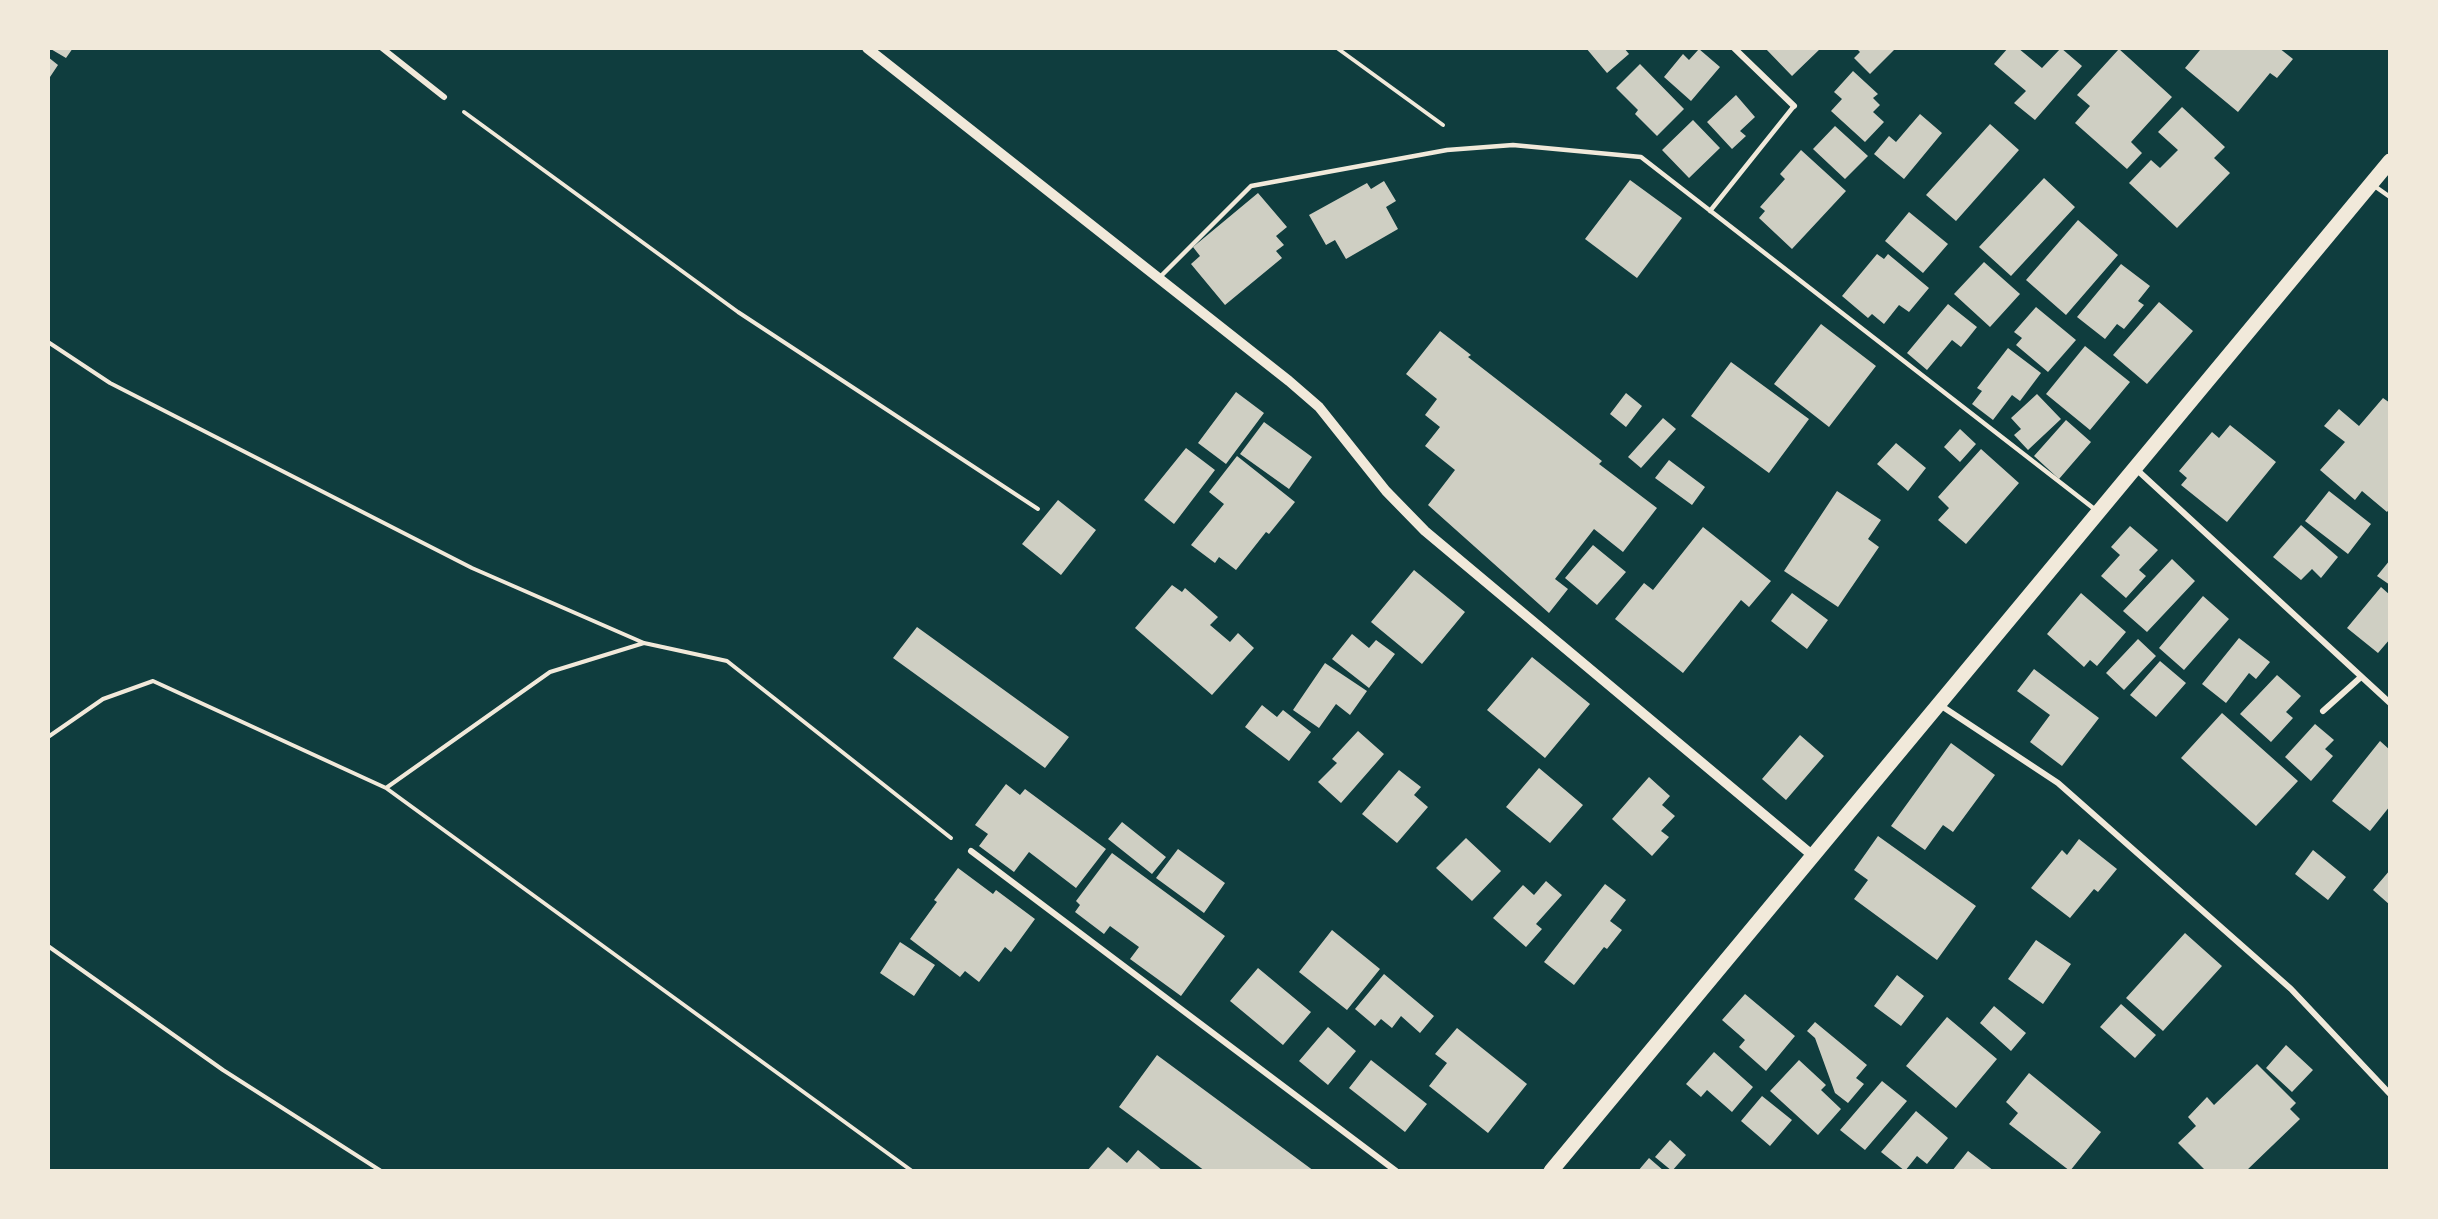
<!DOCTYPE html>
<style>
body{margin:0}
#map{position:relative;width:2438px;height:1219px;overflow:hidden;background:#0f3d3e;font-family:Commissioner,sans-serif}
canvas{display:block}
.frame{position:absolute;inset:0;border:50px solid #f1e9da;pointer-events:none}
</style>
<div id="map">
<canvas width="2438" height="1219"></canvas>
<div class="frame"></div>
</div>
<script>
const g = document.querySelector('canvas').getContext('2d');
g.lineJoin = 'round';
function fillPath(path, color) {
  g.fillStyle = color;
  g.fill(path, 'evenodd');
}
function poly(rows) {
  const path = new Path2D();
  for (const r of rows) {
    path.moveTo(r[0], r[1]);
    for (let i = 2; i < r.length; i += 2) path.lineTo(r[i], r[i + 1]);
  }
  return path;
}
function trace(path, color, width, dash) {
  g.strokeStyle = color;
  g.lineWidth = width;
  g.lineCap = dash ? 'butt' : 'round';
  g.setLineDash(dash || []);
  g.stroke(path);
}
fillPath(poly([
 [49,48,73,48,66,58],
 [1586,48,1624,48,1629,54,1607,73],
 [1765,48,1821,48,1792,76],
 [1856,48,1896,48,1870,74,1854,58,1860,52],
 [2008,48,2018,48,2042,68,2061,48,2082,66,2035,120,2014,103,2026,91,1994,64],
 [2197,48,2279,48,2293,59,2277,78,2270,73,2238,112,2185,68,2200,50],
 [1699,49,1720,67,1691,101,1664,77,1683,54,1689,60],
 [2119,49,2172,97,2131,142,2142,153,2127,169,2075,123,2090,106,2077,95],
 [48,57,58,65,48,80],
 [1640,64,1684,109,1657,136,1635,114,1638,110,1616,88],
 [1853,71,1878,94,1873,98,1880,105,1873,112,1884,122,1865,142,1831,111,1842,99,1834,92],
 [1736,95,1755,117,1740,131,1746,136,1732,149,1707,122],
 [2182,107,2225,147,2214,158,2230,173,2177,228,2129,183,2151,160,2160,168,2178,150,2158,132],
 [1920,114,1942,133,1904,179,1874,154,1889,136,1896,142],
 [1693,120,1720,148,1689,178,1662,150],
 [1990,124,2019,150,1956,221,1926,195],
 [1835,126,1868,156,1845,179,1813,149],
 [1801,150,1846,191,1792,249,1759,218,1765,211,1760,207,1785,179,1780,174],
 [2044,178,2075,207,2011,276,1979,247],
 [1630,180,1682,218,1637,278,1585,239],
 [1384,181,1396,201,1386,207,1398,229,1346,259,1335,240,1326,245,1309,215,1367,183,1371,189],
 [1258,193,1287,227,1276,236,1284,245,1276,251,1282,258,1225,305,1191,264,1200,256,1193,247],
 [1909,212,1948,244,1923,273,1885,241],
 [2078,220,2118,255,2066,315,2026,280],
 [1877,254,1884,259,1888,254,1929,288,1909,312,1899,305,1884,324,1872,314,1868,318,1842,296],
 [1984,262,2020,294,1990,327,1954,294],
 [2121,264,2150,286,2138,301,2144,305,2124,329,2117,324,2105,339,2077,317],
 [2159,302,2193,331,2147,384,2113,355],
 [1948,304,1977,327,1961,347,1952,340,1927,370,1907,353],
 [2036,307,2076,340,2048,372,2016,345,2022,338,2014,332],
 [1821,324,1876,366,1829,427,1774,384],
 [1440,331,1471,355,1468,357,1602,461,1599,464,1657,508,1623,552,1594,529,1555,579,1568,589,1549,613,1428,505,1455,470,1425,446,1440,427,1425,415,1437,399,1406,374],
 [2085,346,2130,382,2090,430,2046,394],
 [2008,348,2041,373,2020,401,2012,395,1993,420,1972,404,1982,391,1977,388],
 [1731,362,1809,419,1769,473,1691,416],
 [1236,392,1264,413,1226,464,1198,443],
 [1626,393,1642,406,1626,427,1610,414],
 [2037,394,2061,419,2028,450,2014,435,2021,429,2011,418],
 [2383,398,2390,403,2390,508,2387,512,2362,491,2355,500,2320,470,2345,442,2324,426,2339,409,2359,426],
 [1663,418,1676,429,1641,468,1628,457],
 [2066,420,2091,442,2059,479,2034,456],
 [1264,422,1312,457,1289,489,1240,454],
 [2230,425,2276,462,2227,522,2181,485,2187,478,2179,471,2212,432,2219,438],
 [1960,429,1976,444,1960,462,1944,447],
 [1896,443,1926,468,1908,491,1877,464],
 [1186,448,1215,470,1174,524,1144,500],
 [1981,449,2019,483,1966,544,1938,520,1949,508,1938,497],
 [1237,456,1295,502,1269,534,1266,532,1236,570,1219,557,1215,563,1191,545,1224,504,1209,492],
 [1669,460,1705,487,1692,505,1655,478],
 [1837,491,1881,520,1868,539,1879,547,1838,607,1784,571],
 [2329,491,2371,524,2348,554,2305,521],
 [1058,500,1096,530,1061,575,1022,544],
 [2301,525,2338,557,2321,578,2312,569,2301,580,2273,557],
 [2130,526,2158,550,2139,570,2146,576,2126,598,2101,576,2120,555,2111,547],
 [1703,527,1771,581,1749,607,1741,600,1683,673,1615,619,1644,583,1653,590],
 [1593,545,1626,572,1597,605,1565,578],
 [2172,559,2195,581,2147,632,2123,611],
 [2390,560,2390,585,2377,576],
 [1414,570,1465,612,1422,664,1371,622],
 [1172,585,1182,592,1185,588,1218,617,1210,625,1230,642,1238,633,1254,648,1212,695,1135,628],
 [2381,587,2390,595,2390,639,2378,653,2347,628],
 [1792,593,1828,620,1807,649,1771,621],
 [2081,593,2126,632,2097,666,2090,660,2084,667,2047,634],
 [2203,596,2229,619,2184,670,2159,648],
 [917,627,1069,737,1045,768,893,658],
 [1352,634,1369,648,1376,640,1395,654,1369,688,1332,659],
 [2239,638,2270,662,2256,679,2249,673,2226,703,2202,684],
 [2138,639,2156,656,2124,690,2106,673],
 [1532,657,1590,704,1545,758,1487,710],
 [2160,661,2186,683,2156,717,2130,695],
 [1325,663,1367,691,1350,715,1336,704,1319,728,1293,710],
 [2034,669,2099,718,2062,766,2030,742,2050,715,2017,691],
 [2277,675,2301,696,2286,712,2293,718,2271,742,2240,714],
 [1262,705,1277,717,1283,710,1311,732,1289,761,1245,727],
 [2222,713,2298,781,2256,826,2181,758],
 [2315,724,2334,740,2325,749,2333,756,2311,781,2285,757],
 [1358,731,1384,754,1341,803,1318,782,1337,763,1332,759],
 [1800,735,1824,756,1786,800,1762,779],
 [2380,741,2390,750,2390,806,2370,831,2332,801],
 [1951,743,1995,775,1953,832,1943,825,1925,850,1891,826],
 [1539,768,1583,805,1550,843,1506,807],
 [1399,770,1421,787,1414,795,1428,807,1397,843,1362,814],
 [1649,777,1670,796,1662,805,1675,816,1661,831,1669,837,1652,856,1612,819],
 [1006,784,1020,795,1025,789,1106,849,1076,888,1029,852,1014,872,979,846,988,834,975,825],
 [1122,822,1166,857,1152,874,1108,839],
 [1878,836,1976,906,1937,960,1854,899,1868,880,1854,870],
 [1466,838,1501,871,1472,901,1436,868],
 [2079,839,2117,869,2098,892,2094,889,2070,918,2031,888,2062,850,2067,855],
 [1178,849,1225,883,1204,913,1156,878],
 [2313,850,2346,877,2328,900,2295,874],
 [1112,853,1225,936,1181,996,1130,959,1139,947,1110,926,1104,934,1075,912,1080,905,1076,901],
 [958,868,993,894,996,890,1035,919,1011,952,1005,947,979,982,965,971,960,977,910,939,937,902,934,900],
 [2390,870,2390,905,2373,890],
 [1546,881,1562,895,1536,924,1542,929,1526,947,1493,918,1523,885,1534,895],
 [1605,884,1626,900,1610,921,1622,930,1607,949,1604,947,1574,985,1544,962],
 [1332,930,1380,969,1347,1010,1299,972],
 [2185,933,2222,966,2163,1031,2126,998],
 [2036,940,2071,964,2043,1004,2008,979],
 [900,942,935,965,914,996,880,973],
 [1258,968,1311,1012,1283,1045,1230,1001],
 [1384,974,1434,1016,1420,1033,1401,1016,1392,1028,1381,1019,1375,1026,1355,1009],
 [1897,975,1924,996,1901,1026,1874,1006],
 [1745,994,1795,1036,1766,1071,1739,1047,1745,1040,1722,1020],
 [2121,1004,2156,1035,2135,1058,2100,1027],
 [1994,1006,2026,1033,2011,1051,1980,1023],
 [1947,1017,1997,1059,1956,1108,1906,1066],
 [1815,1022,1867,1065,1856,1078,1864,1084,1848,1103,1835,1093,1815,1038,1807,1031],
 [1328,1027,1356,1051,1328,1085,1299,1061],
 [1457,1028,1527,1084,1488,1133,1429,1086,1447,1063,1435,1054],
 [2286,1045,2313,1070,2292,1092,2266,1068],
 [1714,1052,1753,1087,1732,1112,1707,1090,1701,1097,1686,1084],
 [1157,1055,1314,1171,1205,1171,1119,1107],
 [1371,1060,1427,1104,1405,1132,1349,1088],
 [1799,1060,1826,1085,1821,1090,1841,1109,1818,1135,1770,1091],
 [2257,1064,2296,1103,2290,1109,2300,1119,2246,1171,2206,1171,2178,1143,2196,1126,2188,1117,2207,1097,2214,1105],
 [2029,1073,2101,1132,2070,1171,2009,1124,2018,1113,2006,1102],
 [1882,1081,1907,1101,1865,1150,1840,1130],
 [1762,1096,1792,1120,1770,1146,1741,1121],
 [1916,1111,1948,1138,1927,1164,1917,1156,1905,1171,1881,1152],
 [1670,1140,1686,1155,1672,1171,1655,1157],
 [1108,1147,1127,1163,1138,1150,1163,1171,1087,1171],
 [1968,1151,1994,1171,1952,1171],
 [1649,1158,1664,1171,1638,1171]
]), '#cfcfc3');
trace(poly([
 [1337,48,1443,125],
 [464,112,738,312,1038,509],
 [48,342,110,383,472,568,644,643],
 [48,737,103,699,153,681,386,788,550,672,644,643,727,661,951,838],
 [386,788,912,1171],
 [48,946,223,1070,381,1171]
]), '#f1e9da', 4);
trace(poly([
 [2373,185,2390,197],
 [1710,211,1794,106],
 [1159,278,1251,186,1447,150,1513,145,1641,157,2097,511]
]), '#f1e9da', 4.5);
trace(poly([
 [382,48,444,97],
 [1734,48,1794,106],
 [2135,468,2390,703],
 [1940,705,2058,783,2291,989,2390,1094],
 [2323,711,2361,677],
 [971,851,1396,1171]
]), '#f1e9da', 6);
trace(poly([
 [867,48,1289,381,1319,407,1386,491,1425,531,1812,855]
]), '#f1e9da', 10);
trace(poly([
 [1551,1171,2390,161]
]), '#f1e9da', 15);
</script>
